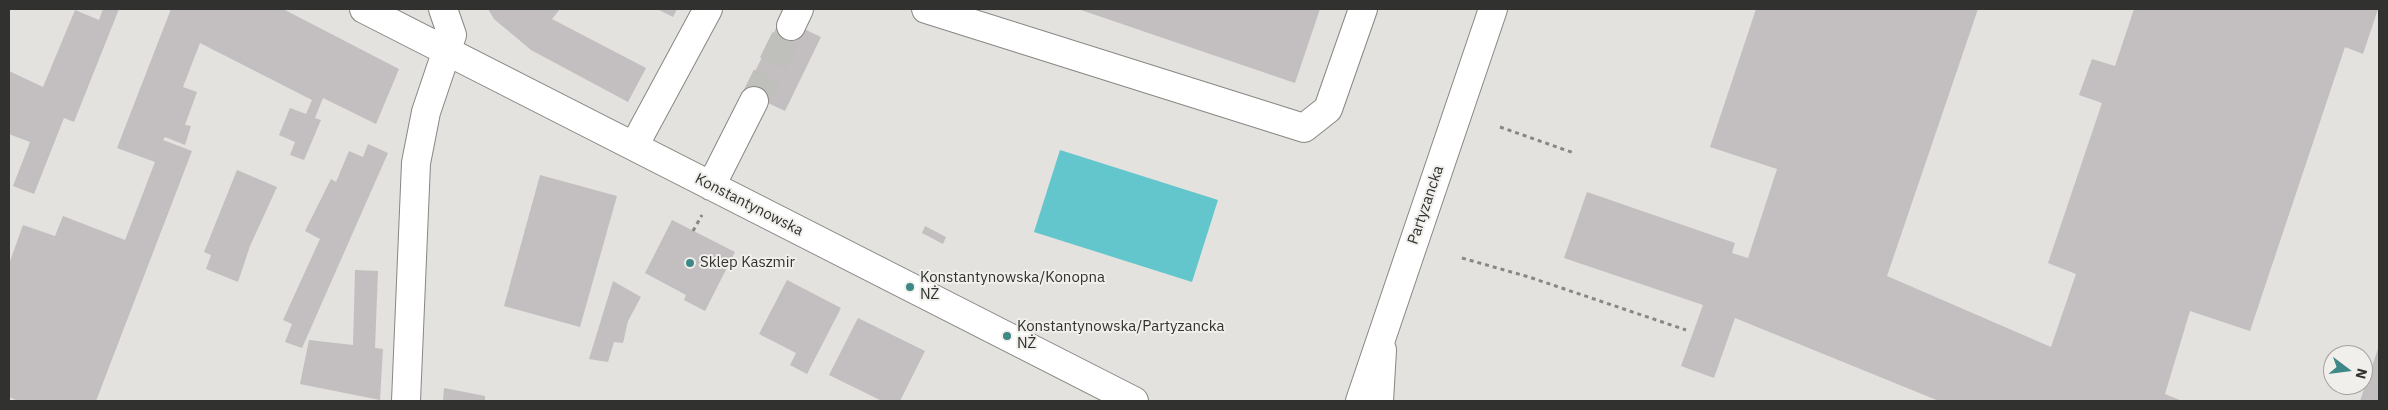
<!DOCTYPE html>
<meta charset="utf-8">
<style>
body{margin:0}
#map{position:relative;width:2388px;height:410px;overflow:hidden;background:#e3e2de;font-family:"IBM Plex Sans",sans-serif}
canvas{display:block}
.frame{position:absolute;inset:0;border:10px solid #31312f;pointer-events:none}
.north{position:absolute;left:2323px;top:345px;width:50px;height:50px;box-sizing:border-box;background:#f0efeb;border:1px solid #a4a3a0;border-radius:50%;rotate:105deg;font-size:14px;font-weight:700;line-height:20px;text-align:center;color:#31312f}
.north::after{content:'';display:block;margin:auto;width:18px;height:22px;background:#3f8888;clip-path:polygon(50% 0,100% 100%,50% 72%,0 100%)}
</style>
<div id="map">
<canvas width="2388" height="410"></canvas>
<div class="frame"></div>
<div class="north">N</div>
</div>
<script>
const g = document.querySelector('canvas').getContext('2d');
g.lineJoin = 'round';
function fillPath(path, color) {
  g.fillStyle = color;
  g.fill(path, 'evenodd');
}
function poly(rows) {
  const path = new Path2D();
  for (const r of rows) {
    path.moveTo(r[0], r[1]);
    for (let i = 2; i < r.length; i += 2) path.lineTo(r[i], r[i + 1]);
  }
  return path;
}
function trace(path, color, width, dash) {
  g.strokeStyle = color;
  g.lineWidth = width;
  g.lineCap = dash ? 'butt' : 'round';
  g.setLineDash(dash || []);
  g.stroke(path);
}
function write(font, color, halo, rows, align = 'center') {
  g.font = font + ' "IBM Plex Sans",sans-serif';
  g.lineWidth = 4;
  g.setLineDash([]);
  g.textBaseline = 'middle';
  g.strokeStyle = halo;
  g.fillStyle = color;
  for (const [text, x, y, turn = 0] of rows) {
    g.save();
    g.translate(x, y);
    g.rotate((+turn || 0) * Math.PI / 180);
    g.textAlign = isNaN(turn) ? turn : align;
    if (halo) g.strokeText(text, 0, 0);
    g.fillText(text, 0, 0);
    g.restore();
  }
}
fillPath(poly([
 [1060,150,1218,200,1192,282,1034,232]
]), '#62c6cc');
fillPath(poly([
 [103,9,119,9,74,122,64,118,34,194,13,186,30,142,9,134,9,71,43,87,75,10,99,20],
 [171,9,283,9,399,69,376,124,323,98,315,118,321,120,304,160,290,155,295,142,279,135,290,108,306,114,312,100,200,43,183,87,197,92,185,125,191,126,185,145,165,137,163,140,192,151,96,401,18,401,9,397,9,264,23,225,55,236,63,216,125,240,155,162,117,148],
 [488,9,560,9,552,19,646,68,628,102,531,50,494,19],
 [657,9,677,9,673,17],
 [1078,9,1320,9,1295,83],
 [1756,9,1978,9,1887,276,2051,347,2076,274,2048,263,2102,103,2079,95,2092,59,2115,66,2134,9,2378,9,2363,54,2345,47,2250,331,2190,311,2165,394,2182,401,1939,401,1735,318,1714,378,1681,366,1703,305,1564,258,1587,192,1735,243,1732,253,1748,258,1777,169,1710,147],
 [781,18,821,37,785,111,745,92],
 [368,144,388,153,302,348,285,342,292,324,283,320,320,239,305,231,331,179,336,182,349,151,363,157],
 [237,170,277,187,250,246,238,282,206,269,211,255,204,252],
 [540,175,617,196,580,327,504,306],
 [672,220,735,252,705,311,684,300,686,295,645,273],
 [925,226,946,237,943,244,922,233],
 [355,270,378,271,375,348,383,349,380,400,300,384,309,340,353,345],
 [787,280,841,308,807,374,790,365,796,353,759,334],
 [613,281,641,297,628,321,623,343,614,342,608,362,589,359],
 [858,318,925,351,900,401,882,401,829,375],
 [2379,346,2379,401,2360,401],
 [444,388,485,396,485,401,443,401]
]), '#c3bec0');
trace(poly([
 [754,101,791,26]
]), '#bfbfbb', 28, [28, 14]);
const minor = poly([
 [364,9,1134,401],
 [926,9,1304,128,1328,109,1363,9],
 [791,26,799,9],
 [634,146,708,9],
 [711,186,754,101],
 [406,401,416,163,426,112,452,35,443,9],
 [1379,401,1382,350]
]);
const major = poly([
 [1360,401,1493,9]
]);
trace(minor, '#888783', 30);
trace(major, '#888783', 30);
trace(poly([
 [1500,127,1574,153],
 [693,231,702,215],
 [1462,258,1529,277,1686,330]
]), '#878784', 3, [4, 4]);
trace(minor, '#fff', 28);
trace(major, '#fff', 28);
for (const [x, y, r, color] of [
 [690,263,5,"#3f8888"],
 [910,287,5,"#3f8888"],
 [1007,336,5,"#3f8888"]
]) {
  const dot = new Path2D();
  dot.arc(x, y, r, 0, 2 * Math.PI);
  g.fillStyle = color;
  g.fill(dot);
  trace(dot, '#f0efeb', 2);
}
write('15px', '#31312f', '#f0efeb', [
 ["Konstantynowska",749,205,27],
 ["Partyzancka",1426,205,-71]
]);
write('15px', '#31312f', '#f0efeb', [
 ["Sklep Kaszmir",700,263],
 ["Konstantynowska/Konopna",920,278],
 ["NŻ",920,295],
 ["Konstantynowska/Partyzancka",1017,327],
 ["NŻ",1017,344]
], 'left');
</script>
